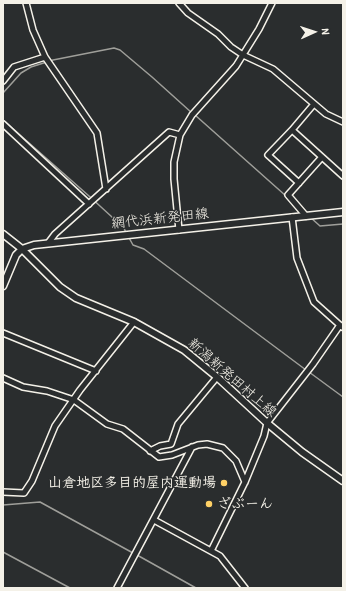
<!DOCTYPE html>
<meta charset="utf-8">
<style>
body{margin:0}
#map{position:relative;width:346px;height:591px;overflow:hidden;background:#2a2d2e;font-family:"Patrick Hand",sans-serif}
canvas{display:block}
.frame{position:absolute;inset:0;border:4px solid #f4f1e8;pointer-events:none}
.north{position:absolute;left:294px;top:12px;width:40px;height:40px;-webkit-text-stroke:3px #2a2d2e;paint-order:stroke;rotate:87deg;font-size:11px;font-weight:700;line-height:16px;text-align:center;color:#f4f1e8}
.north::after{content:'';display:block;margin:auto;width:14px;height:18px;background:#f4f1e8;clip-path:polygon(50% 0,100% 100%,50% 72%,0 100%)}
</style>
<div id="map">
<canvas width="346" height="591"></canvas>
<div class="frame"></div>
<div class="north">N</div>
</div>
<script>
const g = document.querySelector('canvas').getContext('2d');
g.lineJoin = 'round';
function poly(rows) {
  const path = new Path2D();
  for (const r of rows) {
    path.moveTo(r[0], r[1]);
    for (let i = 2; i < r.length; i += 2) path.lineTo(r[i], r[i + 1]);
  }
  return path;
}
function trace(path, color, width, dash) {
  g.strokeStyle = color;
  g.lineWidth = width;
  g.lineCap = dash ? 'butt' : 'round';
  g.setLineDash(dash || []);
  g.stroke(path);
}
function write(font, color, halo, rows, align = 'center') {
  g.font = font + ' "Patrick Hand","Klee One",sans-serif';
  g.lineWidth = 3;
  g.setLineDash([]);
  g.textBaseline = 'middle';
  g.strokeStyle = halo;
  g.fillStyle = color;
  for (const [text, x, y, turn = 0] of rows) {
    g.save();
    g.translate(x, y);
    g.rotate((+turn || 0) * Math.PI / 180);
    g.textAlign = isNaN(turn) ? turn : align;
    if (halo) g.strokeText(text, 0, 0);
    g.fillText(text, 0, 0);
    g.restore();
  }
}
trace(poly([
 [3,93,21,73,31,67,53,60,114,48,120,50,152,77,192,113],
 [195,115,286,196],
 [3,120,89,196,124,228,126,233],
 [310,217,320,226,343,224],
 [128,236,133,245,144,249,306,370],
 [309,372,343,397],
 [3,505,40,502,133,553],
 [3,552,70,588],
 [137,555,196,588]
]), '#9f9f9a', 1.5);
const minor = poly([
 [26,3,33,30,45,57,97,133,106,189],
 [179,3,188,13,218,34,231,47,243,55,273,69,326,114,343,122],
 [3,81,14,67,45,57],
 [314,104,292,130,343,176],
 [3,124,89,204],
 [292,130,268,155,299,183],
 [306,216,288,195,322,157],
 [292,217,297,258,314,302,342,327],
 [179,230,174,179,174,162,180,135,192,115,236,66,259,29,272,3],
 [49,242,55,234,169,132,180,135],
 [3,333,96,371],
 [3,378,23,387,47,391,74,400,107,424,123,429,159,457,172,455,198,445,207,444,223,448,236,461,245,482],
 [150,451,160,446,171,444,178,424,217,377],
 [3,492,24,493,32,481,55,426,80,390,134,322],
 [154,520,220,556,245,588],
 [211,551,245,482,264,436,267,423,313,364,340,325],
 [117,588,192,447]
]);
const major = poly([
 [3,234,22,249,60,287,76,298,134,322,184,350,217,377,267,423,302,452,343,481],
 [3,286,16,255,22,249,34,245,343,212]
]);
trace(minor, '#f4f1e8', 8);
trace(major, '#f4f1e8', 9);
trace(minor, '#2a2d2e', 5);
trace(major, '#2a2d2e', 6);
for (const [x, y, r, color] of [
 [224,483,4,"#ffd166"],
 [209,504,4,"#ffd166"]
]) {
  const dot = new Path2D();
  dot.arc(x, y, r, 0, 2 * Math.PI);
  g.fillStyle = color;
  g.fill(dot);
  trace(dot, '#2a2d2e', 1.5);
}
write('14px', '#f4f1e8', '#2a2d2e', [
 ["網代浜新発田線",160,219,-6],
 ["新潟新発田村上線",232,378,41]
]);
write('bold 14px', '#f4f1e8', '#2a2d2e', [
 ["山倉地区多目的屋内運動場",216,483],
 ["ざぶーん",217,504,"left"]
], 'right');
</script>
